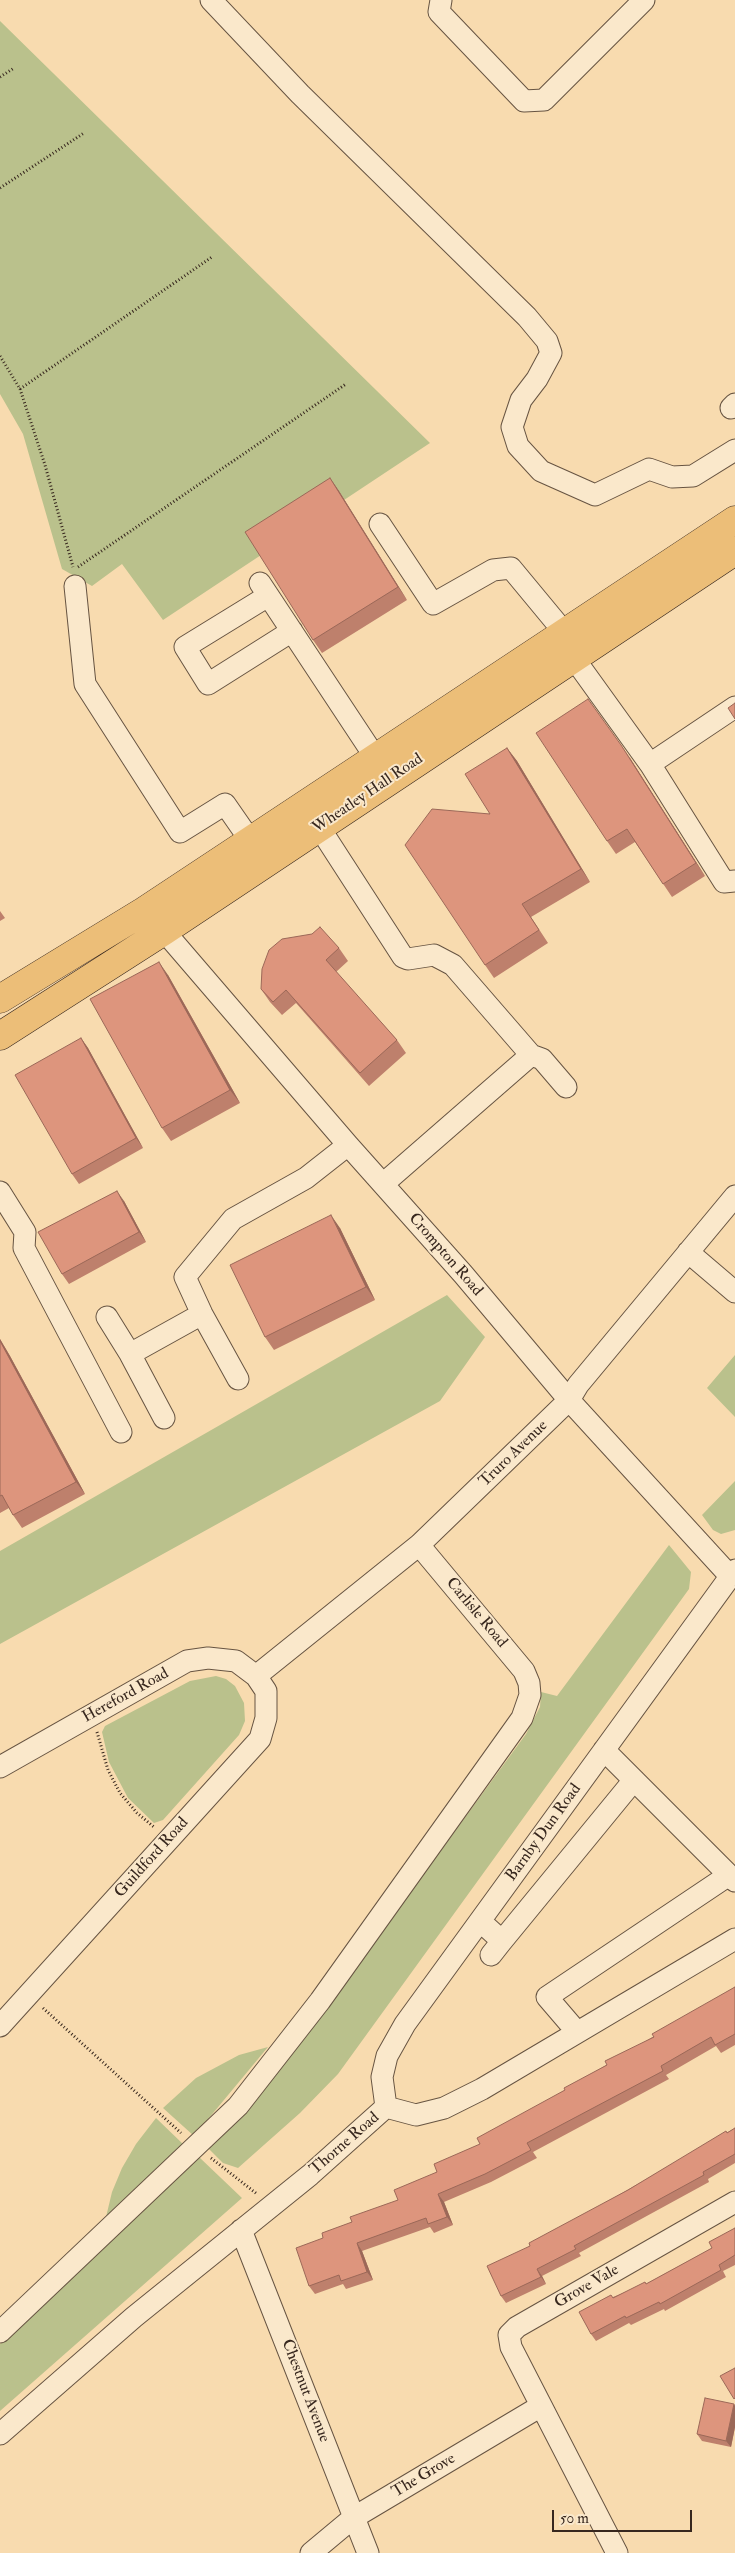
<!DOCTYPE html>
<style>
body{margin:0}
#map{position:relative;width:735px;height:2553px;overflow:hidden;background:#f8dbaf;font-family:"IM FELL Double Pica",serif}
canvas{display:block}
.scale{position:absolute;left:552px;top:2510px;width:140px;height:22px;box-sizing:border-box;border:2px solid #37271e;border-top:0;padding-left:6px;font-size:15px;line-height:18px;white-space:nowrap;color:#37271e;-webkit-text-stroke:4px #fae8cb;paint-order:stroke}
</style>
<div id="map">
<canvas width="735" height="2553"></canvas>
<div class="scale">50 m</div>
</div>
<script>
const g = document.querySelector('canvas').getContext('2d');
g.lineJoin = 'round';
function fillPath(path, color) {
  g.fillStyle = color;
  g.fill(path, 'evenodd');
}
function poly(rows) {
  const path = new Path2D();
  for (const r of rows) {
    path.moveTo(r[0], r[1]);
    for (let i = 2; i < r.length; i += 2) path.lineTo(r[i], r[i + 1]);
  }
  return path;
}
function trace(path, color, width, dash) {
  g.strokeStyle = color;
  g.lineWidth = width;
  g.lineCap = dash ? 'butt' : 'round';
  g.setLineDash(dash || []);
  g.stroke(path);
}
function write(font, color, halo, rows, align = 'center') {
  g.font = font + ' "IM FELL Double Pica",serif';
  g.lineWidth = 4;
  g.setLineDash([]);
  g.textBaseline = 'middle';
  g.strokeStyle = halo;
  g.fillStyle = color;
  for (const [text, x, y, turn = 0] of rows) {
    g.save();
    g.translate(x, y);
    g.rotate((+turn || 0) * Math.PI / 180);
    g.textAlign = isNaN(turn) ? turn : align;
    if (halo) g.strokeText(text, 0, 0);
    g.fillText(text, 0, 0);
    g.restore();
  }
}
fillPath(poly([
 [0,21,430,443,163,620,122,564,92,586,62,569,23,434,0,394],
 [447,1295,485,1337,440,1401,0,1644,0,1551],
 [735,1355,735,1417,707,1388],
 [735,1481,735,1530,721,1534,713,1530,702,1515],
 [669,1545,691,1572,689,1589,338,2074,300,2113,238,2168,223,2163,208,2148,390,1920,526,1734,540,1707,541,1692,557,1696],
 [216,1676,226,1679,235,1686,244,1703,245,1721,239,1735,163,1820,154,1823,128,1798,109,1762,102,1732,105,1726,190,1681],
 [268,2047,194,2136,163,2108,196,2078,239,2055],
 [156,2118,184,2145,106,2217,112,2192,122,2168,136,2144],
 [199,2157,242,2198,0,2411,0,2344]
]), '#bac18c');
const minor = poly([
 [211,0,300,94,527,317,547,341,551,353,537,379,521,400,512,427,518,446,541,471,595,495,649,469,672,477,693,476,735,450],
 [441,0,439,12,524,101,544,100,644,0],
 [731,408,735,404],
 [380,524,433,604,493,570,511,568,564,632],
 [260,583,375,757],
 [75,586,85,684,180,832,225,804,250,840],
 [268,596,185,647,208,684,292,631],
 [573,657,650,764,724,882,735,881],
 [650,764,735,707],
 [319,827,403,957,408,959,434,955,453,965,531,1055],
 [164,931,348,1145,463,1274,569,1400,730,1576],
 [383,1184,531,1055,542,1059,566,1087],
 [0,1192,25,1232,24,1248,121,1432],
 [688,1252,735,1292],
 [107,1317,130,1354,164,1418],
 [130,1354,202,1314],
 [238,1379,202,1314,185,1277,233,1219,306,1178,348,1145],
 [256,1676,419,1545,569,1400,578,1385,735,1196],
 [604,1750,735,1881],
 [0,1767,187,1661,208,1658,236,1661,256,1676,266,1691,266,1718,260,1739,0,2026],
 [480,1921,502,1941,634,1780],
 [491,1955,502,1941],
 [577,2032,547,1997,729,1875],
 [386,2107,382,2077,387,2056,405,2024,735,1570],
 [386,2107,416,2115,444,2108,482,2089,735,1939],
 [241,2230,368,2553],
 [0,2332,238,2106,320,2001,522,1718,530,1695,529,1683,524,1671,419,1545],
 [0,2434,134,2317,310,2175,386,2107],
 [311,2553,353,2518,541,2406],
 [617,2553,511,2347,509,2335,517,2327,735,2202]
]);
const highway = poly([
 [0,999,144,911,735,520],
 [0,1036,164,931,735,551]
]);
trace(minor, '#675442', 23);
trace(highway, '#37271e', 29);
trace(poly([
 [0,77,14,68],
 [0,188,84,133],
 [0,356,20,389,45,465,73,567],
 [20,389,212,257],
 [78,567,346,384],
 [97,1732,108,1770,120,1793,137,1813,154,1827],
 [43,2008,181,2133],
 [211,2158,257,2194]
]), '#37271e', 3, [1, 2.5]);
trace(minor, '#fae8cb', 21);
trace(highway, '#ecbe78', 28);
fillPath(poly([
 [330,478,339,491,407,600,322,653,313,640],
 [507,748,517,761,590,882,531,917,548,943,494,978,485,965,490,814],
 [630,758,705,876,672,897,635,842,616,854,607,841],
 [0,911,5,918,0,921],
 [339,948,348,961,336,972,397,1040,406,1053,369,1086,296,1003,282,1015,270,1002,261,989],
 [168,975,240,1103,171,1141,162,1128],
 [81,1038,88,1048,143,1148,79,1184,72,1174],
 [124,1201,146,1242,69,1284,62,1274],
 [340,1228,375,1300,274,1350,265,1337],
 [0,1339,10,1356,85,1494,22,1528,13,1515,9,1508,0,1513],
 [735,1987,735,2045,721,2053,716,2046,666,2075,669,2079,533,2152,537,2158,491,2182,444,2202,453,2225,434,2233,430,2227,362,2251,373,2280,346,2289,343,2284,315,2294,309,2286,323,2238,352,2222,398,2200,437,2172,565,2090],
 [735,2128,735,2163,708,2179,709,2182,579,2253,581,2256,542,2276,546,2284,506,2303,501,2296,530,2246],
 [735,2228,735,2265,723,2271,726,2277,665,2311,664,2309,631,2325,629,2323,596,2341,591,2334,613,2297,646,2284,712,2248],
 [734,2404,735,2406,735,2427,731,2447,702,2441,697,2434]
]), '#be806c');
fillPath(poly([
 [330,478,339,491,407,600,398,587],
 [621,745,630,758,705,876,696,863],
 [507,748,517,761,590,882,581,869],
 [159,962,168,975,240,1103,230,1090],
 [81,1038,88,1048,143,1148,136,1138],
 [117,1191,124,1201,146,1242,139,1232],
 [331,1215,340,1228,375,1300,366,1287],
 [0,1339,10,1356,85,1494,76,1482,0,1341],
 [438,2194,444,2202,453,2225,447,2217],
 [357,2243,362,2251,373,2280,367,2272],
 [537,2269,542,2276,546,2284,541,2277],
 [734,2404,735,2406,735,2427,731,2447,726,2441]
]), '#9b6858');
const building = poly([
 [330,478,398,587,313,640,245,532,330,478],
 [588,699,621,745,696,863,663,884,627,829,607,841,536,733,588,699],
 [735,703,735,719,728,708,735,703],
 [507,748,581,869,522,904,539,930,485,965,405,845,432,809,490,814,465,774,507,748],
 [320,927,339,948,326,960,397,1040,360,1073,286,990,273,1002,261,989,262,969,269,950,282,939,312,934,320,927],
 [159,962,230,1090,162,1128,90,999,159,962],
 [81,1038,136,1138,72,1174,15,1075,81,1038],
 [117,1191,139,1232,62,1274,38,1232,117,1191],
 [331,1215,366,1287,265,1337,230,1265,331,1215],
 [0,1341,76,1482,13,1515,2,1495,0,1496,0,1341],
 [735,1987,735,2034,715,2045,711,2037,661,2066,663,2071,527,2143,531,2150,485,2174,438,2194,447,2217,428,2224,426,2218,357,2243,367,2272,341,2281,339,2275,309,2286,296,2248,323,2238,322,2233,352,2222,350,2217,398,2200,394,2190,437,2172,434,2164,480,2144,477,2138,565,2090,564,2088,607,2065,605,2061,654,2037,652,2034,735,1987],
 [735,2128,735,2154,703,2172,704,2175,574,2246,576,2249,537,2269,541,2277,501,2296,487,2266,530,2246,529,2243,628,2190,726,2131,727,2133,735,2128],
 [735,2228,735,2255,719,2265,721,2270,660,2304,659,2302,626,2318,625,2316,591,2334,579,2312,611,2295,613,2298,645,2282,646,2284,712,2248,709,2242,735,2228],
 [735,2368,735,2398,734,2399,720,2376,735,2368],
 [705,2398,734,2404,726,2441,697,2434,705,2398]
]);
fillPath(building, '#dd957d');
trace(building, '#9b6858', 1);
write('16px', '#37271e', '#fae8cb', [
 ["Wheatley Hall Road",368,794,-34],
 ["Crompton Road",445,1255,49],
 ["Truro Avenue",514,1454,-44],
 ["Carlisle Road",476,1613,50],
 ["Hereford Road",126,1696,-29],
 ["Barnby Dun Road",544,1833,-54],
 ["Guildford Road",152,1858,-48],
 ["Thorne Road",345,2144,-41],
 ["Grove Vale",587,2287,-30],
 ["Chestnut Avenue",305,2391,69],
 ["The Grove",424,2476,-31]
]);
</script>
